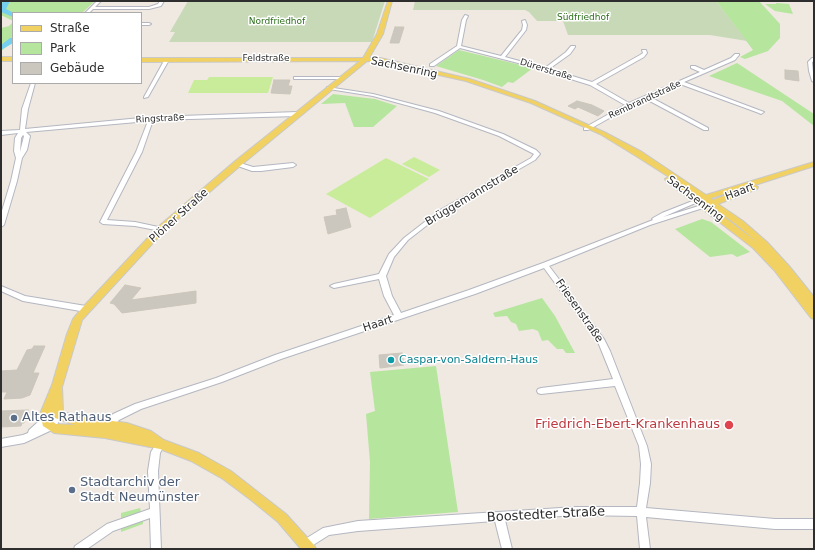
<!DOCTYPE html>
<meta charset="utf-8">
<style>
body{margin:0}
#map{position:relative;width:815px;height:550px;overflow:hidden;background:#efe9e1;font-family:"DejaVu Sans",sans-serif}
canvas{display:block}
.frame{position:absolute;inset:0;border:2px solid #2e2e2e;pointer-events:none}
.legend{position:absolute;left:12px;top:12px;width:130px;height:72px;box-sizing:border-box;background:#fff;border:1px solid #ababab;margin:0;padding:5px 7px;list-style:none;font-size:12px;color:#2e2e2e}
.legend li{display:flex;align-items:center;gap:8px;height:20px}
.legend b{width:20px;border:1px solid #ababab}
</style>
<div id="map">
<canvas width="815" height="550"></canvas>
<div class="frame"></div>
<ul class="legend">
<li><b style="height:5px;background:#f2d163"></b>Straße</li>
<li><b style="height:11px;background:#b6e59e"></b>Park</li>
<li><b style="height:11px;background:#cbc7bf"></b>Gebäude</li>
</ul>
</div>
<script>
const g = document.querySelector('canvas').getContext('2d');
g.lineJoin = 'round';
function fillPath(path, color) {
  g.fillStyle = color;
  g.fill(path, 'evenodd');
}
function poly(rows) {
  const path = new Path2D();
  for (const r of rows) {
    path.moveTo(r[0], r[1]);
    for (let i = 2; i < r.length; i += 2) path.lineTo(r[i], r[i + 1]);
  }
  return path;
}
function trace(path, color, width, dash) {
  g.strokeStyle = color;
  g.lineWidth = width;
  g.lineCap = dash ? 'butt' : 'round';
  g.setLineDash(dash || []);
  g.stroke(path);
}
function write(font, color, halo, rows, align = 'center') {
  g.font = font + ' "DejaVu Sans",sans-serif';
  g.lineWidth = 3;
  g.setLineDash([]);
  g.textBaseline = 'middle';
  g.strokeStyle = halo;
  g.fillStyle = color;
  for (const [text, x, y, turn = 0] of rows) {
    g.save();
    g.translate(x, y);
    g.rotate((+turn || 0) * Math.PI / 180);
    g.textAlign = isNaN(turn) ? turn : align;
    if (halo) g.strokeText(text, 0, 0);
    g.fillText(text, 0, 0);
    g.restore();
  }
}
fillPath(poly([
 [1,1,95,1,82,13,13,13,13,21,1,15],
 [716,1,759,1,780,24,780,38,768,51,745,59,740,57,753,50],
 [776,3,789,4,793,14,775,11,765,4,776,4],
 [13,22,13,42,1,51,1,28,9,26],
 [459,50,533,68,513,83,508,82,502,87,483,80,436,66],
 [737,63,814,114,814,126,782,101,709,76],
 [333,94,375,99,397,106,373,127,354,127,345,103,321,104],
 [702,219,711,222,750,252,737,257,732,254,710,257,675,229],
 [542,298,555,316,575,353,566,353,563,349,557,349,548,340,542,341,538,331,533,329,519,331,516,324,511,322,507,316,495,317,493,313],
 [436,366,458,512,369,519,370,462,366,414,375,411,370,372],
 [140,508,141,512,143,512,143,524,121,532,121,513]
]), '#b6e59e');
fillPath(poly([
 [188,1,385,1,372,42,169,42,175,32,170,32],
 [415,1,716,1,747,41,710,35,568,35,563,21,537,21,529,12,525,10,413,10]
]), '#c8d9b8');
fillPath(poly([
 [209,77,273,77,268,93,188,93,194,80,207,80],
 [414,157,440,170,429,177,402,164],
 [386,158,429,179,370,218,326,194]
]), '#c9ec9a');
fillPath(poly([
 [4,1,10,1,6,9,14,13,13,13,13,17,1,12,1,4,4,1],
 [10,38,13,38,13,43,1,50,1,45,10,38]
]), '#75cff0');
const building = poly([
 [395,27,404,27,399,43,390,43,395,27],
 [785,70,798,71,799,81,785,79,785,70],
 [274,80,290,80,288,86,292,86,290,94,271,93,274,80],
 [577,101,592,105,604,111,598,116,578,107,575,109,568,106,577,101],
 [346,208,351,227,328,234,324,217,337,215,336,210,346,208],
 [125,285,141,288,131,300,196,291,196,303,122,313,114,304,110,303,125,285],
 [34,346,45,346,33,373,39,373,30,395,22,398,4,399,7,392,1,392,1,371,17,370,27,350,32,349,34,346],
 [402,353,404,365,380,368,379,355,402,353],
 [28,410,27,412,29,412,24,423,22,423,21,426,1,427,1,411,28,410]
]);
fillPath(building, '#cbc7bf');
trace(building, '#cbc5ba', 1);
const minor = poly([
 [97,1,101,1,95,7,149,7,158,4,160,1,164,1,161,6,149,9,93,9,89,13,85,13,97,1],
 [465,15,468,16,466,20,461,46,501,56,522,30,523,25,522,21,525,20,527,25,526,30,505,57,545,68,566,52,571,46,575,46,575,47,570,54,549,69,592,82,640,55,643,53,642,50,646,50,647,53,644,57,596,84,629,103,700,72,691,68,691,66,695,66,704,70,731,58,735,54,739,54,739,55,735,60,684,82,764,112,761,114,759,113,680,84,650,97,708,128,708,130,704,130,646,99,631,106,588,130,584,130,584,128,625,105,590,85,522,64,460,48,434,66,430,66,430,64,457,46,462,20,465,15],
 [141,23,149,23,151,24,149,25,141,25,141,23],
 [812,58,814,58,814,61,812,62,814,82,812,81,809,71,808,62,812,58],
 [165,59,169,60,148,97,144,98,144,97,165,59],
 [294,77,342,77,344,78,342,79,294,79,294,77],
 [31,83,35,83,28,109,25,129,151,117,298,112,301,114,298,116,153,120,142,152,107,220,135,222,163,228,164,229,161,231,135,226,103,224,100,222,136,152,148,121,26,132,30,136,27,150,22,158,17,181,4,225,1,227,1,214,11,181,16,158,14,151,15,138,18,133,1,135,1,131,20,130,22,109,31,83],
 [23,135,24,136,20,152,21,138,23,135],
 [327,87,373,94,439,111,503,134,536,150,540,154,535,160,444,212,408,240,394,257,386,276,392,296,401,313,469,290,543,263,653,220,652,219,653,218,662,213,695,200,697,199,700,201,663,217,702,205,706,205,707,206,706,207,650,225,549,266,604,339,610,351,647,446,651,464,650,483,646,508,775,519,814,519,814,529,775,529,646,517,650,549,640,549,637,516,576,515,505,520,512,549,502,549,495,521,358,531,329,535,310,547,306,549,302,547,301,544,302,541,323,528,358,521,576,507,637,507,640,483,641,464,639,446,615,386,541,394,538,393,537,391,538,389,541,388,613,379,598,342,544,268,475,294,281,359,222,382,141,409,119,420,112,427,109,428,106,427,105,424,106,421,113,414,135,404,216,378,275,355,394,315,384,296,379,279,334,288,330,286,334,284,379,274,389,254,404,238,440,210,531,158,534,154,499,136,435,113,373,96,329,89,327,88,327,87],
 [237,162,253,167,293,163,296,165,293,167,261,171,252,171,235,165,234,164,237,162],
 [1,286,25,296,86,306,89,307,90,309,89,311,86,312,23,301,1,291,1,286],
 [46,410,49,412,50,414,46,425,48,423,56,413,59,411,62,413,63,415,54,429,24,443,1,447,1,439,23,435,28,433,29,430,39,421,43,412,46,410],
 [161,440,164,441,165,444,160,453,158,471,161,549,151,549,150,518,113,531,87,549,74,549,75,546,107,524,150,509,148,471,151,452,158,441,161,440]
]);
const major = poly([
 [388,1,392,1,383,34,369,58,380,58,470,79,535,101,604,132,642,152,706,195,814,162,814,166,755,185,758,187,757,189,718,204,743,221,767,242,789,266,814,297,814,307,812,307,814,309,814,319,811,318,774,270,753,248,666,181,665,179,669,177,636,156,600,134,531,103,466,81,380,62,367,61,240,166,164,231,82,320,62,387,63,412,76,416,127,423,151,431,164,440,199,453,231,471,286,514,314,545,316,549,301,549,278,522,251,500,223,479,191,461,160,449,105,438,54,433,43,426,40,414,52,385,67,334,73,319,83,307,158,227,234,162,360,61,141,62,141,58,363,58,377,34,388,1],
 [682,185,693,193,699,197,698,198,682,185],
 [744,188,713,200,711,198,744,188],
 [710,206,711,206,737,225,758,243,710,206],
 [52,412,55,418,75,425,56,424,52,421,52,412],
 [1,57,13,57,13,61,1,61,1,57]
]);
trace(minor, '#b4b7c1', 2);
trace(major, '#c9c9c9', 2);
fillPath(minor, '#fff');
fillPath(major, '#f2d163');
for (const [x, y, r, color] of [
 [391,360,4,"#0f9aa8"],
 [14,418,4,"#5c6f8a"],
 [729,425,5,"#e0444e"],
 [72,490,4,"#5c6f8a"]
]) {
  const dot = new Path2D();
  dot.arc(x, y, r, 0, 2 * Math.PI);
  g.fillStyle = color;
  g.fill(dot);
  trace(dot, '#fff', 1.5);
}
write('9px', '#2c6e1b', '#fff', [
 ["Südfriedhof",583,18],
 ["Nordfriedhof",277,22]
]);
write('9px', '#2e2e2e', '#fff', [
 ["Feldstraße",266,59],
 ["Dürerstraße",546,70,17],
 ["Rembrandtstraße",645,100,-25],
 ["Ringstraße",160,119,-3]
]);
write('11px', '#2e2e2e', '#fff', [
 ["Sachsenring",404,68,12],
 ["Haart",740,192,-21],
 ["Brüggemannstraße",472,196,-31],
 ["Sachsenring",695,199,37],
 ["Plöner Straße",179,216,-42],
 ["Friesenstraße",579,311,55],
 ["Haart",378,324,-18]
]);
write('11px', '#0d838f', '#fff', [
 ["Caspar-von-Saldern-Haus",399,360]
], 'left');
write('13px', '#4e5e75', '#fff', [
 ["Altes Rathaus",22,418],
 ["Stadtarchiv der",80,483],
 ["Stadt Neumünster",80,498]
], 'left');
write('13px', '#be3a42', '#fff', [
 ["Friedrich-Ebert-Krankenhaus",720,425]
], 'right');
write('13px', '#2e2e2e', '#fff', [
 ["Boostedter Straße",546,515,-3]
]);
</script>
